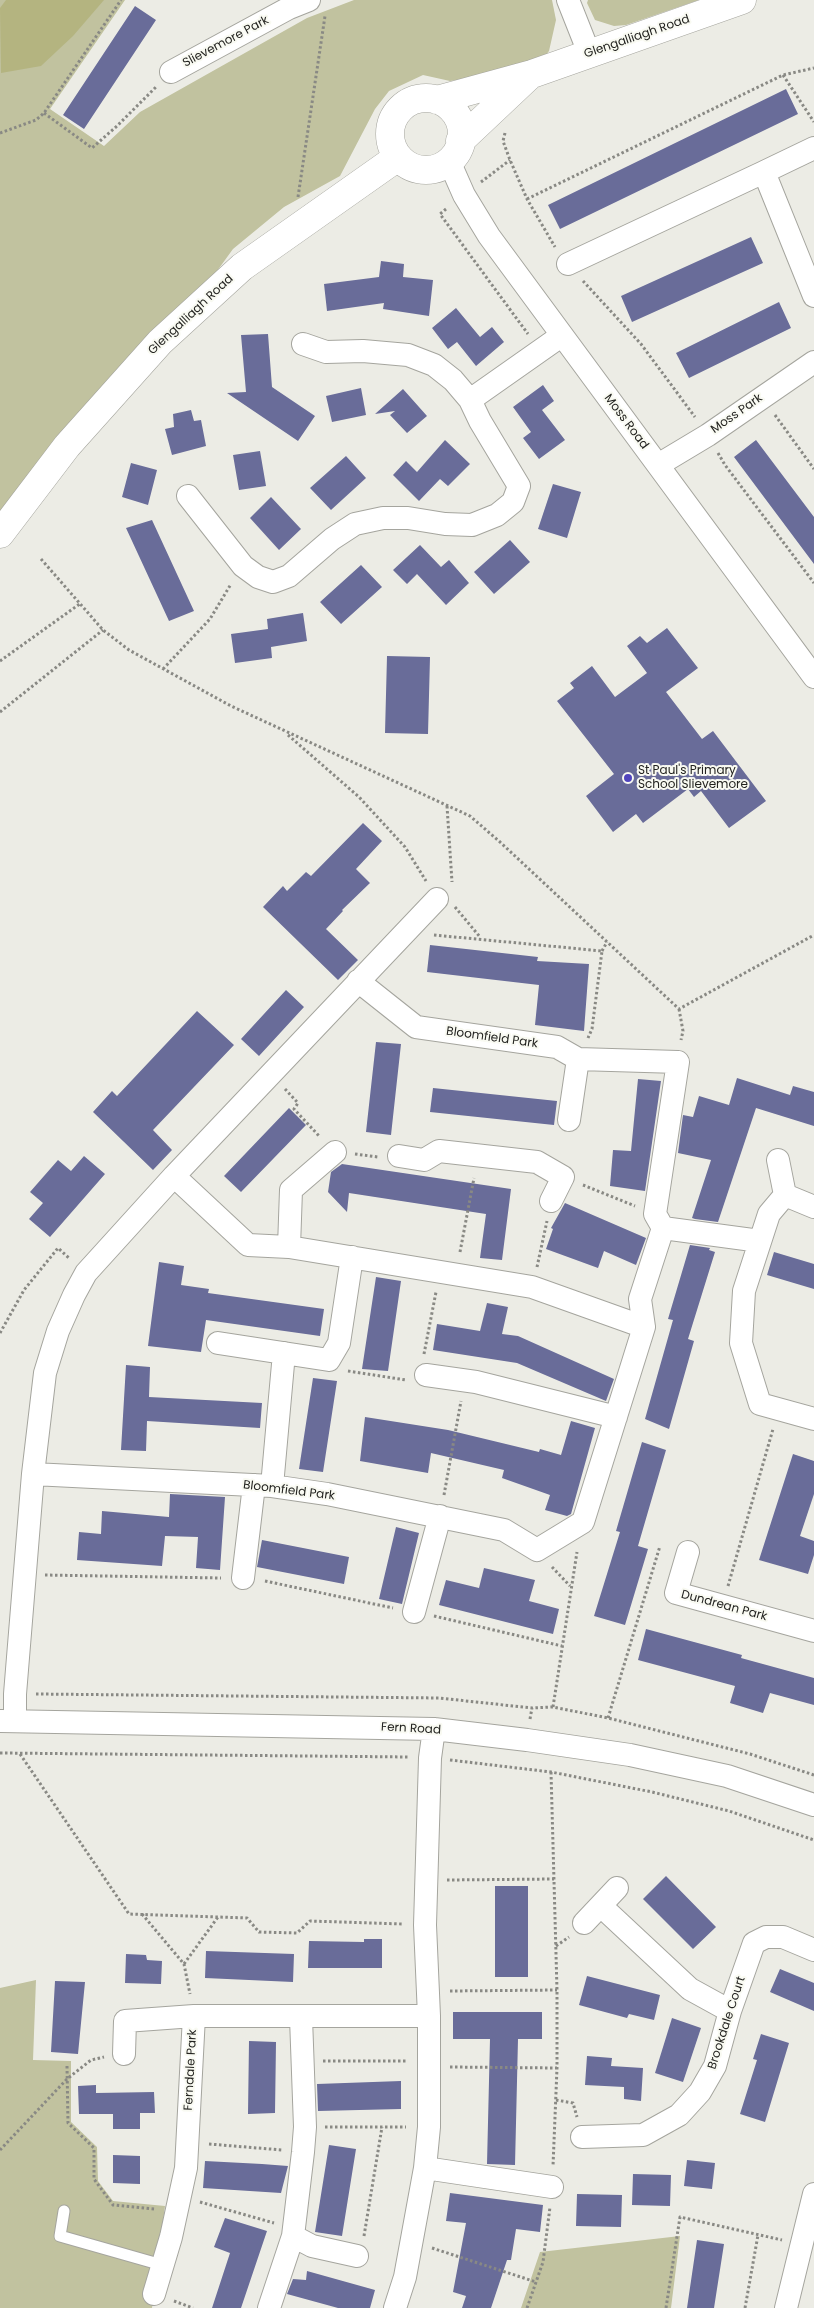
<!DOCTYPE html>
<style>
body{margin:0}
canvas{display:block;background:#ecece5}
</style>
<canvas width="814" height="2308"></canvas>
<script>
const g = document.querySelector('canvas').getContext('2d');
g.lineJoin = 'round';
function fillPath(path, color) {
  g.fillStyle = color;
  g.fill(path, 'evenodd');
}
function poly(rows) {
  const path = new Path2D();
  for (const r of rows) {
    if (r.length === 3) {
      path.moveTo(r[0] + r[2], r[1]);
      path.arc(r[0], r[1], r[2], 0, 2 * Math.PI);
      continue;
    }
    path.moveTo(r[0], r[1]);
    for (let i = 2; i < r.length; i += 2) path.lineTo(r[i], r[i + 1]);
  }
  return path;
}
function trace(path, color, width, dash) {
  g.strokeStyle = color;
  g.lineWidth = width;
  g.lineCap = dash ? 'butt' : 'round';
  g.setLineDash(dash || []);
  g.stroke(path);
}
function write(font, color, halo, rows, align = 'center') {
  g.font = font + ' Poppins,sans-serif';
  g.lineWidth = 4;
  g.setLineDash([]);
  g.textBaseline = 'middle';
  g.strokeStyle = halo;
  g.fillStyle = color;
  for (const [text, x, y, turn = 0] of rows) {
    g.save();
    g.translate(x, y);
    g.rotate((+turn || 0) * Math.PI / 180);
    g.textAlign = isNaN(turn) ? turn : align;
    if (halo) g.strokeText(text, 0, 0);
    g.fillText(text, 0, 0);
    g.restore();
  }
}
fillPath(poly([
 [0,0,125,0,50,109,104,146,140,112,307,18,354,0,552,0,556,20,549,51,543,59,479,77,450,81,423,75,389,91,375,109,340,176,284,207,233,249,209,282,0,515],
 [588,0,699,0,626,25,614,26,595,20,587,3],
 [36,1980,33,2060,71,2061,71,2122,97,2147,98,2181,113,2201,165,2206,152,2308,0,2308,0,1988],
 [680,2236,671,2308,521,2308,540,2252]
]), '#c1c29f');
fillPath(poly([
 [6,0,104,0,73,36,41,66,1,73,0,8]
]), '#b4b480');
fillPath(poly([
 [135,6,156,20,84,129,63,115],
 [786,89,798,114,560,229,548,205],
 [751,237,763,263,632,322,621,296],
 [381,261,404,264,403,277,433,280,429,316,383,309,384,303,327,311,324,284,379,277],
 [779,302,791,328,689,378,676,353],
 [456,308,480,337,492,327,504,342,476,366,457,342,448,349,432,328],
 [268,334,272,387,315,416,298,441,227,393,246,392,241,335],
 [543,385,554,401,542,410,565,440,539,459,523,438,531,432,513,407],
 [361,388,366,415,332,422,326,396],
 [403,389,427,416,407,433,390,415,395,411,375,414],
 [191,410,194,421,201,420,206,446,172,455,165,429,174,427,173,414],
 [445,440,470,464,448,486,440,479,419,501,393,475,406,461,417,472],
 [756,440,814,517,814,564,734,457],
 [260,451,266,486,239,490,233,455],
 [346,456,366,478,331,510,310,488],
 [131,463,157,470,148,505,122,497],
 [553,484,581,492,567,538,538,529],
 [271,497,301,529,279,550,250,518],
 [152,520,194,611,169,621,126,528],
 [510,540,530,562,494,594,474,572],
 [420,545,441,567,449,560,469,583,446,605,417,574,407,584,393,570],
 [361,565,382,587,341,624,320,602],
 [303,613,307,641,271,647,272,658,235,663,231,634,268,629,267,619],
 [667,628,698,668,666,692,702,739,713,731,766,801,729,828,701,791,694,797,688,789,643,823,636,814,613,832,586,796,614,774,557,701,574,688,570,683,592,666,615,697,647,673,627,646,640,636,647,643],
 [387,656,430,657,428,734,385,733],
 [363,823,382,841,356,869,370,883,342,910,343,911,326,929,358,960,338,980,263,907,283,886,287,891,306,872,311,876],
 [430,945,538,957,537,961,589,964,584,1031,535,1025,539,985,427,972],
 [286,990,304,1007,259,1056,241,1039],
 [197,1011,234,1045,153,1130,172,1150,153,1170,93,1112,112,1091,117,1096],
 [376,1042,401,1044,391,1135,366,1132],
 [737,1078,790,1095,793,1086,814,1092,814,1126,756,1108,718,1222,695,1219,692,1218,711,1160,678,1153,683,1115,693,1117,699,1096,729,1105],
 [638,1079,661,1081,645,1191,610,1186,613,1150,631,1151],
 [433,1088,557,1101,554,1125,430,1112],
 [289,1108,306,1125,241,1192,224,1176],
 [84,1156,105,1174,50,1237,29,1219,43,1203,30,1192,58,1160,71,1171],
 [342,1164,511,1189,502,1260,480,1258,486,1214,349,1193,347,1212,328,1192,331,1172],
 [565,1203,646,1238,636,1265,604,1251,598,1268,546,1249,553,1229,551,1228],
 [690,1245,710,1248,709,1250,715,1252,688,1339,694,1341,669,1429,645,1419,673,1320,668,1319],
 [774,1252,814,1264,814,1289,767,1275],
 [159,1262,184,1266,181,1285,209,1289,208,1293,324,1309,320,1336,206,1320,201,1352,148,1346],
 [376,1277,401,1281,388,1371,362,1369],
 [487,1303,508,1307,502,1334,518,1336,614,1379,606,1401,517,1363,433,1350,437,1324,480,1331],
 [126,1365,150,1367,149,1397,262,1403,260,1428,147,1421,146,1451,121,1450],
 [313,1378,337,1381,323,1472,299,1469],
 [365,1417,448,1430,539,1452,540,1449,561,1455,571,1421,595,1428,571,1514,567,1516,545,1510,550,1495,502,1478,504,1470,431,1453,428,1473,360,1461],
 [642,1442,666,1450,638,1546,648,1549,625,1625,594,1616,620,1532,616,1531],
 [793,1454,814,1461,814,1494,800,1536,814,1541,814,1555,808,1574,759,1560],
 [170,1494,225,1497,220,1570,196,1568,198,1537,165,1536,162,1566,77,1560,79,1532,101,1534,102,1511,169,1517],
 [396,1527,419,1533,402,1604,379,1599],
 [262,1540,349,1557,344,1584,257,1567],
 [484,1568,535,1580,529,1601,559,1609,553,1634,439,1605,446,1580,479,1588],
 [646,1629,742,1655,741,1658,814,1678,814,1705,770,1693,763,1713,730,1703,735,1686,638,1660],
 [666,1876,716,1927,693,1949,643,1899],
 [495,1886,528,1886,528,1977,495,1977],
 [364,1939,382,1939,382,1968,308,1968,309,1941,364,1942],
 [206,1951,294,1954,293,1982,205,1978],
 [126,1954,146,1955,147,1960,162,1961,161,1984,125,1983],
 [780,1969,814,1983,814,2011,770,1992],
 [587,1976,660,1995,654,2020,629,2014,627,2018,579,2005],
 [55,1981,85,1982,78,2054,51,2052],
 [453,2012,542,2012,542,2039,518,2039,515,2165,487,2164,490,2039,453,2039],
 [672,2018,701,2028,683,2082,655,2073],
 [761,2034,789,2043,765,2122,740,2114,757,2060,753,2059],
 [249,2041,276,2042,275,2113,248,2114],
 [587,2056,612,2058,611,2066,643,2068,641,2101,624,2099,624,2087,585,2085],
 [401,2081,401,2109,318,2111,317,2084],
 [96,2085,96,2093,154,2092,155,2113,140,2113,140,2129,113,2129,113,2114,79,2114,78,2086],
 [329,2145,356,2149,342,2236,315,2232],
 [113,2155,140,2156,140,2184,113,2183],
 [687,2160,715,2163,712,2189,684,2186],
 [205,2161,262,2164,288,2166,281,2193,203,2188],
 [633,2174,671,2175,670,2206,632,2205],
 [450,2193,543,2205,540,2232,516,2229,511,2260,507,2260,491,2308,462,2308,466,2296,453,2292,466,2223,446,2221],
 [577,2194,622,2195,621,2227,576,2226],
 [225,2218,267,2231,241,2308,212,2308,230,2253,214,2247],
 [697,2240,724,2244,714,2308,687,2308],
 [307,2271,375,2290,370,2308,338,2308,287,2294,293,2279,306,2280]
]), '#696c99');
const lane = poly([
 [64,2211,60,2236,162,2265]
]);
const street = poly([
 [568,0,589,53],
 [171,72,289,8,309,0],
 [449,161,464,195,489,236,814,677],
 [764,172,814,148],
 [568,264,764,172,814,296],
 [470,400,561,336],
 [658,465,708,435,814,362],
 [188,496,243,566,258,577,273,582,289,576,332,539,355,524,383,518,408,518,445,524,472,525,497,515,513,502,519,486,480,421,470,400,453,380,434,365,408,355,363,351,326,352,303,344],
 [358,981,416,1027,557,1047,578,1059,569,1120],
 [399,1156,424,1160,439,1151,537,1162,563,1177,551,1201],
 [778,1160,785,1195,814,1207],
 [174,1176,248,1245,289,1247,532,1287,644,1327],
 [785,1195,769,1214,744,1291,741,1343,760,1404,814,1419],
 [663,1228,760,1241],
 [289,1247,291,1190,335,1152],
 [218,1343,329,1360,339,1343,352,1257],
 [426,1375,476,1382,616,1417],
 [33,1474,272,1486,327,1494,504,1530,537,1550,583,1522,644,1327,640,1299,663,1228,655,1214,678,1062,578,1059],
 [272,1486,284,1353],
 [688,1552,676,1593,814,1631],
 [243,1578,254,1485],
 [414,1612,440,1516],
 [1,1721,434,1729,527,1740,630,1755,727,1776,814,1805],
 [15,1721,15,1694,33,1474,45,1373,58,1331,74,1295,86,1273,174,1176,437,899],
 [601,1906,690,1989,730,2011],
 [584,1923,617,1888],
 [124,2054,125,2021,194,2016],
 [582,2137,643,2135,679,2115,700,2092,715,2066,730,2011,754,1943,766,1937,783,1937,814,1950],
 [425,2168,552,2187],
 [293,2236,312,2246,357,2256],
 [154,2294,171,2237,186,2168,194,2016,429,2016],
 [269,2308,293,2236,303,2152,305,2127,301,2018],
 [395,2308,405,2277,425,2168,429,2127,429,2016,425,1925,430,1758,434,1729],
 [786,2308,814,2194]
]);
const secondary = poly([
 [426,134,36],
 [437,100,532,74,742,0],
 [460,141,529,76],
 [0,534,67,446,160,342,242,267,398,157]
]);
trace(lane, '#a5a59e', 13);
trace(street, '#a5a59e', 24);
trace(secondary, '#a5a59e', 29);
trace(poly([
 [783,75,814,122],
 [44,113,92,148,117,126,156,87],
 [0,133,36,120,44,113,121,0],
 [505,133,503,141,510,160,527,199,555,247],
 [481,182,510,160],
 [298,197,325,16],
 [527,199,783,75,814,68],
 [446,209,440,214,528,334],
 [583,281,641,344,695,417],
 [775,415,814,469],
 [718,453,725,465,814,583],
 [41,559,103,630,129,650,231,706,470,816,500,842,679,1009,814,935],
 [0,661,81,603],
 [163,669,210,619,231,584],
 [0,712,103,630],
 [288,735,359,797,405,847,426,881],
 [447,806,452,882],
 [455,907,480,937],
 [434,935,602,951,592,1029,588,1038],
 [602,951,607,942],
 [679,1009,683,1031,681,1040],
 [285,1089,298,1103,294,1109,320,1137],
 [355,1154,378,1157],
 [583,1185,635,1206],
 [460,1252,474,1178],
 [537,1267,547,1221],
 [0,1333,24,1290,58,1248,70,1259],
 [424,1354,436,1292],
 [348,1371,406,1380],
 [444,1495,461,1401],
 [552,1567,570,1586],
 [45,1575,221,1578],
 [265,1581,393,1608],
 [728,1586,773,1429],
 [434,1616,562,1646],
 [36,1694,439,1698,532,1708,553,1707,608,1718,750,1754,814,1775],
 [553,1707,577,1552],
 [608,1718,660,1546],
 [530,1719,532,1708],
 [0,1753,409,1757],
 [20,1754,129,1914,247,1918,259,1932,297,1933,310,1921,403,1924],
 [450,1760,551,1772,652,1792,729,1811,814,1840],
 [551,1772,557,1990,557,2068,553,2166],
 [447,1880,554,1879],
 [142,1914,184,1964,190,1994],
 [556,1946,569,1937],
 [184,1964,218,1917],
 [450,1991,557,1990],
 [323,2061,407,2061],
 [67,2066,68,2123,94,2148,94,2179,113,2205,155,2209],
 [450,2067,557,2068],
 [556,2100,573,2103,577,2117],
 [325,2127,406,2127],
 [209,2144,282,2150],
 [0,2150,67,2079,91,2060,104,2057],
 [200,2202,274,2223],
 [364,2236,382,2127],
 [432,2248,536,2282],
 [174,2301,193,2308],
 [527,2308,543,2262,550,2207],
 [666,2308,680,2217,782,2240],
 [745,2308,758,2235]
]), '#898984', 3, [2.5, 2.5]);
trace(lane, '#fff', 11);
trace(street, '#fff', 22);
trace(secondary, '#fff', 28);
for (const [x, y, r, color] of [
 [628,778,5,"#5145bd"]
]) {
  const dot = new Path2D();
  dot.arc(x, y, r, 0, 2 * Math.PI);
  g.fillStyle = color;
  g.fill(dot);
  trace(dot, '#f9faf2', 2);
}
write('12px', '#232320', '#f9faf2', [
 ["Glengalliagh Road",637,37,-19],
 ["Slievemore Park",226,42,-28],
 ["Glengalliagh Road",191,315,-43],
 ["Moss Park",737,414,-35],
 ["Moss Road",626,422,53],
 ["Bloomfield Park",492,1038,8],
 ["Bloomfield Park",289,1491,7],
 ["Dundrean Park",724,1606,15],
 ["Fern Road",411,1729,3],
 ["Brookdale Court",727,2023,-72],
 ["Ferndale Park",191,2070,-87]
]);
write('12px', '#232320', '#f9faf2', [
 ["St Paul's Primary",638,771],
 ["School Slievemore",638,785]
], 'left');
</script>
